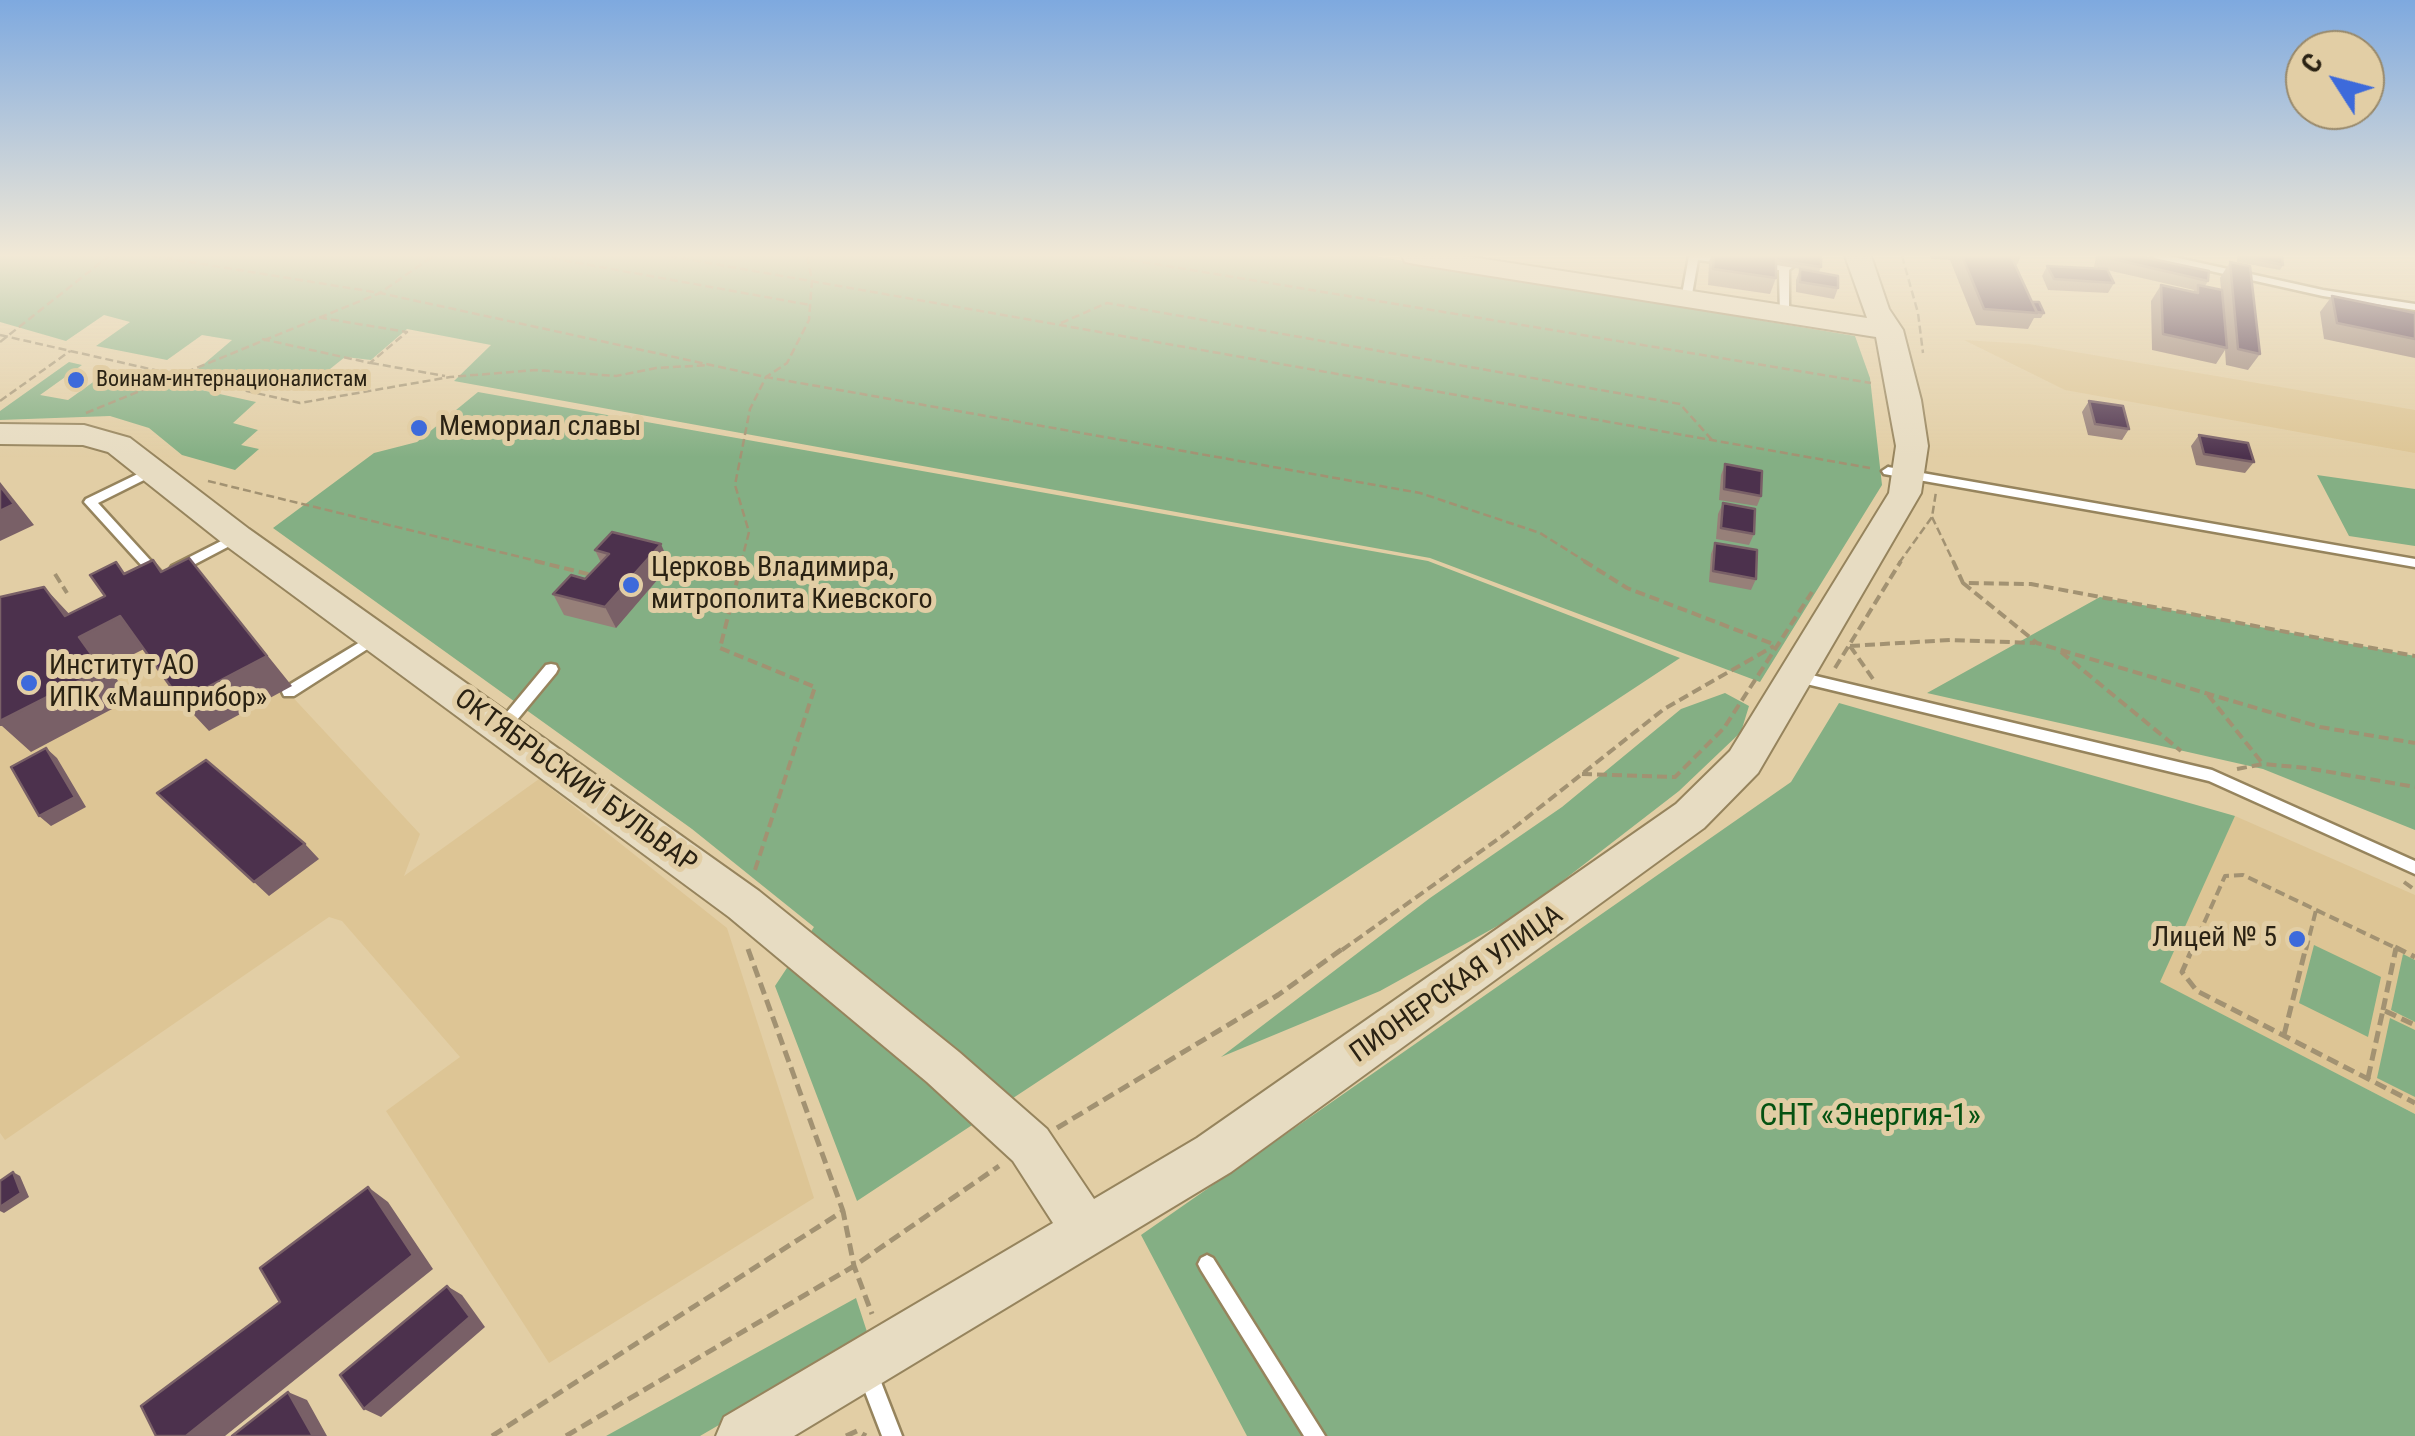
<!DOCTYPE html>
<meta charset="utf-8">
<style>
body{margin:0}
#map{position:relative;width:2415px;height:1436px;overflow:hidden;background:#e2cea5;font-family:"Roboto Condensed",sans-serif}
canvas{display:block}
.north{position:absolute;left:2285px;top:30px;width:100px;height:100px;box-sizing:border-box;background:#e2cea5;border:2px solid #98896b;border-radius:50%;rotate:306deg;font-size:28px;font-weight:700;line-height:40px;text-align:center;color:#2a2213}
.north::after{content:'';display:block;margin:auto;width:35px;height:45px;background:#3d6adb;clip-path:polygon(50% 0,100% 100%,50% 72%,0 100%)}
</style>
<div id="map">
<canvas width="2415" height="1436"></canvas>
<div class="north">С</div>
</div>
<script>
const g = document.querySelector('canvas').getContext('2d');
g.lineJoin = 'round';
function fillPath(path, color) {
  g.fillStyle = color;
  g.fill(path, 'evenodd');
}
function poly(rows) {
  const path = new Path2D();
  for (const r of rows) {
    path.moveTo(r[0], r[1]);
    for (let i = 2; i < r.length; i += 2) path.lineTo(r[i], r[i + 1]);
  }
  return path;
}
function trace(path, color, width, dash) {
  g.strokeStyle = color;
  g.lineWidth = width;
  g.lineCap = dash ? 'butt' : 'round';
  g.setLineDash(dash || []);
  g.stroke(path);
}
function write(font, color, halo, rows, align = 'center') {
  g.font = font + ' "Roboto Condensed",sans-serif';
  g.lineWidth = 10;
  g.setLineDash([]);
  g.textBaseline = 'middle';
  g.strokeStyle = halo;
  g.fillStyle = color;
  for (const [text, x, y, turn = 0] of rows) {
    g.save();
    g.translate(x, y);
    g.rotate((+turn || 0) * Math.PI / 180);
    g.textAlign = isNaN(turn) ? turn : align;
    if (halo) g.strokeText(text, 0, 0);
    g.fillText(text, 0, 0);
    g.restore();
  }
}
fillPath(poly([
 [1964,340,2029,344,2415,410,2415,453,2065,390],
 [214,589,292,686,286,690,420,834,404,876,539,779,727,928,814,1198,549,1363,386,1111,460,1057,342,921,329,917,5,1140,0,1133,0,635,188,602],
 [2235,816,2415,895,2415,1114,2159,982]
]), '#ddc595');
fillPath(poly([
 [0,256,1374,256,1855,336,1870,378,1882,485,1760,682,1430,558,454,381,491,345,407,329,371,360,345,357,325,373,301,369,278,386,198,369,232,340,202,335,167,360,96,346,130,322,104,315,66,341,0,322],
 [69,362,82,365,40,395,68,400,110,370,256,402,233,423,258,430,241,445,259,449,235,470,182,455,149,428,110,416,0,420,0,411],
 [478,392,1428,561,1680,658,857,1201,775,986,814,927,692,829,273,528,374,453,417,442],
 [2317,475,2415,489,2415,546,2349,536],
 [2100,597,2415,656,2415,830,2263,769,1927,693],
 [1725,693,1749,706,1741,732,1679,791,1521,913,1380,991,1221,1057,1430,898,1562,807,1681,709],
 [1839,703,2235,816,2160,982,2415,1114,2415,1436,1247,1436,1141,1235,1791,782],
 [2314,945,2381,977,2368,1037,2299,1003],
 [2403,954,2415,960,2415,1022,2391,1010],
 [2390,1018,2415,1030,2415,1097,2377,1078],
 [856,1298,869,1338,700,1436,606,1436]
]), '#84af84');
const lane = poly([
 [1689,256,1712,256,1734,261,1729,264,1698,260,1691,300,1686,303,1681,300,1689,256],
 [2152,256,2169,256,2323,290,2415,304,2415,310,2323,296,2157,259,2152,256],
 [1760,263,1788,264,1793,267,1789,270,1789,316,1785,317,1780,314,1779,270,1756,268,1756,264,1760,263],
 [152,467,158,471,156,474,98,503,161,572,163,575,157,579,153,578,84,502,86,499,152,467],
 [1888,467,2415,559,2415,567,1884,474,1882,471,1888,467],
 [237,533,241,534,243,537,241,540,180,572,176,573,170,569,172,566,237,533],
 [375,633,380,635,382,638,380,641,294,696,284,696,282,692,284,688,375,633],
 [551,664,556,665,558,669,556,673,507,732,497,732,495,728,497,724,546,665,551,664],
 [1799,672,2212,770,2415,861,2415,874,2209,781,1794,681,1792,677,1799,672],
 [1207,1255,1213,1258,1325,1436,1304,1436,1201,1270,1198,1264,1201,1258,1207,1255],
 [867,1361,874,1364,902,1436,882,1436,857,1371,860,1364,867,1361]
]);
const secondary = poly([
 [1402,256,1465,256,1867,318,1845,256,1871,256,1889,309,1903,330,1921,400,1928,446,1921,493,1758,773,1704,828,1231,1172,794,1436,716,1436,724,1417,1053,1223,1013,1161,927,1082,729,917,225,545,108,452,83,445,0,444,0,424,84,425,130,438,249,529,759,891,959,1052,1047,1129,1094,1199,1197,1138,1676,804,1730,751,1889,493,1896,446,1876,337,1415,264,1405,262,1402,256]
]);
trace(lane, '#96845d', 5);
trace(secondary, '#96845d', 4);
trace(poly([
 [153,256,380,293,766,377,1420,493,1540,533,1588,563],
 [540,256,810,305],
 [669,256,1870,468],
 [1107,256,1871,383],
 [1902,256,1918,313,1923,353],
 [1061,323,1107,303,1680,404,1712,440],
 [0,335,300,403,450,377,536,370,616,376,656,368,710,365],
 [262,339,370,363,407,332,316,317],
 [0,342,109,256],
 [371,363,445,376],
 [0,401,70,351],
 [86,413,380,293,433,256],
 [208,481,545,563],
 [1932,517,1954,563],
 [741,563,749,532,735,485,750,409,766,377,787,363,809,320,812,280,807,256],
 [1899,563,1932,517,1936,492]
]), '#a29272', 2.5, [8, 4]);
trace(poly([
 [535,561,592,575],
 [742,561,720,648,815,687,754,873],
 [1584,561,1627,588,1776,645],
 [1953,561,1963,583,2031,584,2415,656],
 [55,574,67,593],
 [1963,583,2037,643,2320,727,2415,743],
 [1850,646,1950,640,2035,643],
 [1850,646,1873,679],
 [2061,652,2181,751],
 [1835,668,1901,561],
 [2208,695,2263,764],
 [2237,769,2263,764,2307,768,2415,787],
 [1582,774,1675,777,1724,728,1812,592],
 [2404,882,2415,890],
 [1342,950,1515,827,1664,709,1774,646],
 [2192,950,2225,876,2243,875,2400,950],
 [2306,950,2316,910]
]), '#a29272', 4, [10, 5]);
trace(poly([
 [2193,947,2182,972,2197,991,2415,1103],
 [2395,947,2415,957],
 [748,949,843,1211],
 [2383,1010,2396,948],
 [2284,1035,2306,947],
 [2368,1078,2383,1010,2415,1025],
 [1057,1128,1278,995,1345,947],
 [492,1436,843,1211,854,1266,872,1314],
 [566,1436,854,1266,999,1166],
 [846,1436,857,1431,866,1436]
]), '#a29272', 5, [12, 6]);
fillPath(lane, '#fff');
fillPath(secondary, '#e7dcc2');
fillPath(poly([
 [1711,256,1821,256,1821,267,1819,272,1776,265,1776,278,1770,294,1708,285,1709,262],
 [1930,256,2021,256,2017,265,2015,264,2032,302,2044,313,2041,318,2034,318,2028,329,1976,325,1950,260,1931,259],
 [2096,256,2138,256,2208,281,2205,286,2221,290,2220,278,2230,262,2260,354,2248,370,2226,365,2225,350,2216,364,2152,350,2151,301,2161,285,2193,292,2194,290,2107,270,2114,283,2108,293,2048,290,2042,276,2047,266,2104,269,2094,267],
 [2237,256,2282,256,2283,265,2280,270,2237,262],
 [1800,269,1838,288,1834,299,1796,292,1796,280],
 [2332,296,2415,313,2415,358,2324,339,2320,312],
 [2089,401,2129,429,2122,440,2088,435,2082,412],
 [2199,435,2254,462,2245,473,2196,465,2191,446],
 [1725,464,1761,496,1757,506,1719,500,1721,475],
 [1723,503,1754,534,1749,545,1716,539,1718,514],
 [1715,543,1756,579,1751,590,1709,582,1711,554],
 [595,550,670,565,616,628,564,615,553,594,585,579,601,563]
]), '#978079');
fillPath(poly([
 [0,482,34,525,0,541],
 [661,544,670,565,616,628,605,607],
 [44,587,73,618,120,616,148,647,108,667,131,699,31,752,2,726,0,726,0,710,65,616],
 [214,589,292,686,209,731,181,701],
 [46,748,57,758,86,807,51,826,39,816],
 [305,844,319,859,269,896,254,882],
 [13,1172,20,1176,29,1197,4,1213,0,1211,0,1207],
 [368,1187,388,1202,433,1269,225,1436,186,1436],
 [447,1286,462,1295,485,1327,381,1417,364,1409],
 [288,1392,307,1400,327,1436,313,1436]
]), '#796067');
const building = poly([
 [1714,256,1776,256,1776,278,1713,269,1714,256],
 [1776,256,1821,256,1821,267,1776,260,1776,256],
 [1962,256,2011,256,2037,313,1984,309,1962,256],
 [2100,256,2138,256,2209,271,2208,281,2100,256],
 [2241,256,2282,256,2283,265,2241,256],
 [2230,262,2250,266,2260,354,2238,349,2230,262],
 [2047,266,2107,269,2114,283,2054,279,2047,266],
 [1800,269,1838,276,1838,288,1800,282,1800,269],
 [2161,285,2198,293,2198,285,2222,290,2227,348,2163,334,2161,285],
 [2332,296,2415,313,2415,339,2337,323,2332,296],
 [2032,302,2039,302,2044,313,2037,312,2032,302],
 [2089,401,2123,406,2129,429,2095,424,2089,401],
 [2199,435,2248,443,2254,462,2204,454,2199,435],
 [1725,464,1762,471,1761,496,1724,489,1725,464],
 [0,486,14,504,0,511,0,486],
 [1723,503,1755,509,1754,534,1721,528,1723,503],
 [612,532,661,544,605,607,553,594,571,575,585,579,609,554,595,550,612,532],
 [1715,543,1757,550,1756,579,1713,571,1715,543],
 [189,558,267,656,181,701,120,616,79,637,102,669,0,721,0,597,44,587,65,616,105,596,90,575,116,562,124,574,153,560,161,572,189,558],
 [46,748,75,797,39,816,11,767,46,748],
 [206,760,305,844,254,882,157,793,206,760],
 [13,1172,21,1193,0,1207,0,1181,13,1172],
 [368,1187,413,1255,186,1436,156,1436,141,1406,280,1302,260,1268,368,1187],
 [447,1286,470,1317,364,1409,340,1375,447,1286],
 [288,1392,313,1436,232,1436,288,1392]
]);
fillPath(building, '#4c314d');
trace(building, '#796067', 2.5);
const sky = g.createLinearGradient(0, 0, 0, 457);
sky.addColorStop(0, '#7ea9df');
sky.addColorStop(0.56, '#f2e9d6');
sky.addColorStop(1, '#f2e9d600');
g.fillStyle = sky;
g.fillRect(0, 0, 2415, 457);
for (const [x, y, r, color] of [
 [76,380,10,"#3d6adb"],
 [419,428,10,"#3d6adb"],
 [631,585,10,"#3d6adb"],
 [29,683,10,"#3d6adb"],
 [2297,939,10,"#3d6adb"]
]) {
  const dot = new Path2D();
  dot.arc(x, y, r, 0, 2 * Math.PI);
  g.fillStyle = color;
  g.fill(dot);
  trace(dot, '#e2cea5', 4);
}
write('22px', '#2a2213', '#e2cea5', [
 ["Воинам-интернационалистам",96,380]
], 'left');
write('28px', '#2a2213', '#e2cea5', [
 ["Мемориал славы",439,428],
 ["Церковь Владимира,",651,569],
 ["митрополита Киевского",651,601],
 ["Институт АО",49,667],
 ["ИПК «Машприбор»",49,699],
 ["Лицей № 5",2277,939,"right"]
], 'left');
write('28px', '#2a2213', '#e2cea5', [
 ["ОКТЯБРЬСКИЙ БУЛЬВАР",575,782,36],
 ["ПИОНЕРСКАЯ УЛИЦА",1457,985,-35]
]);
write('32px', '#055212', '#e2cea5', [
 ["СНТ «Энергия-1»",1870,1117]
]);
</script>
